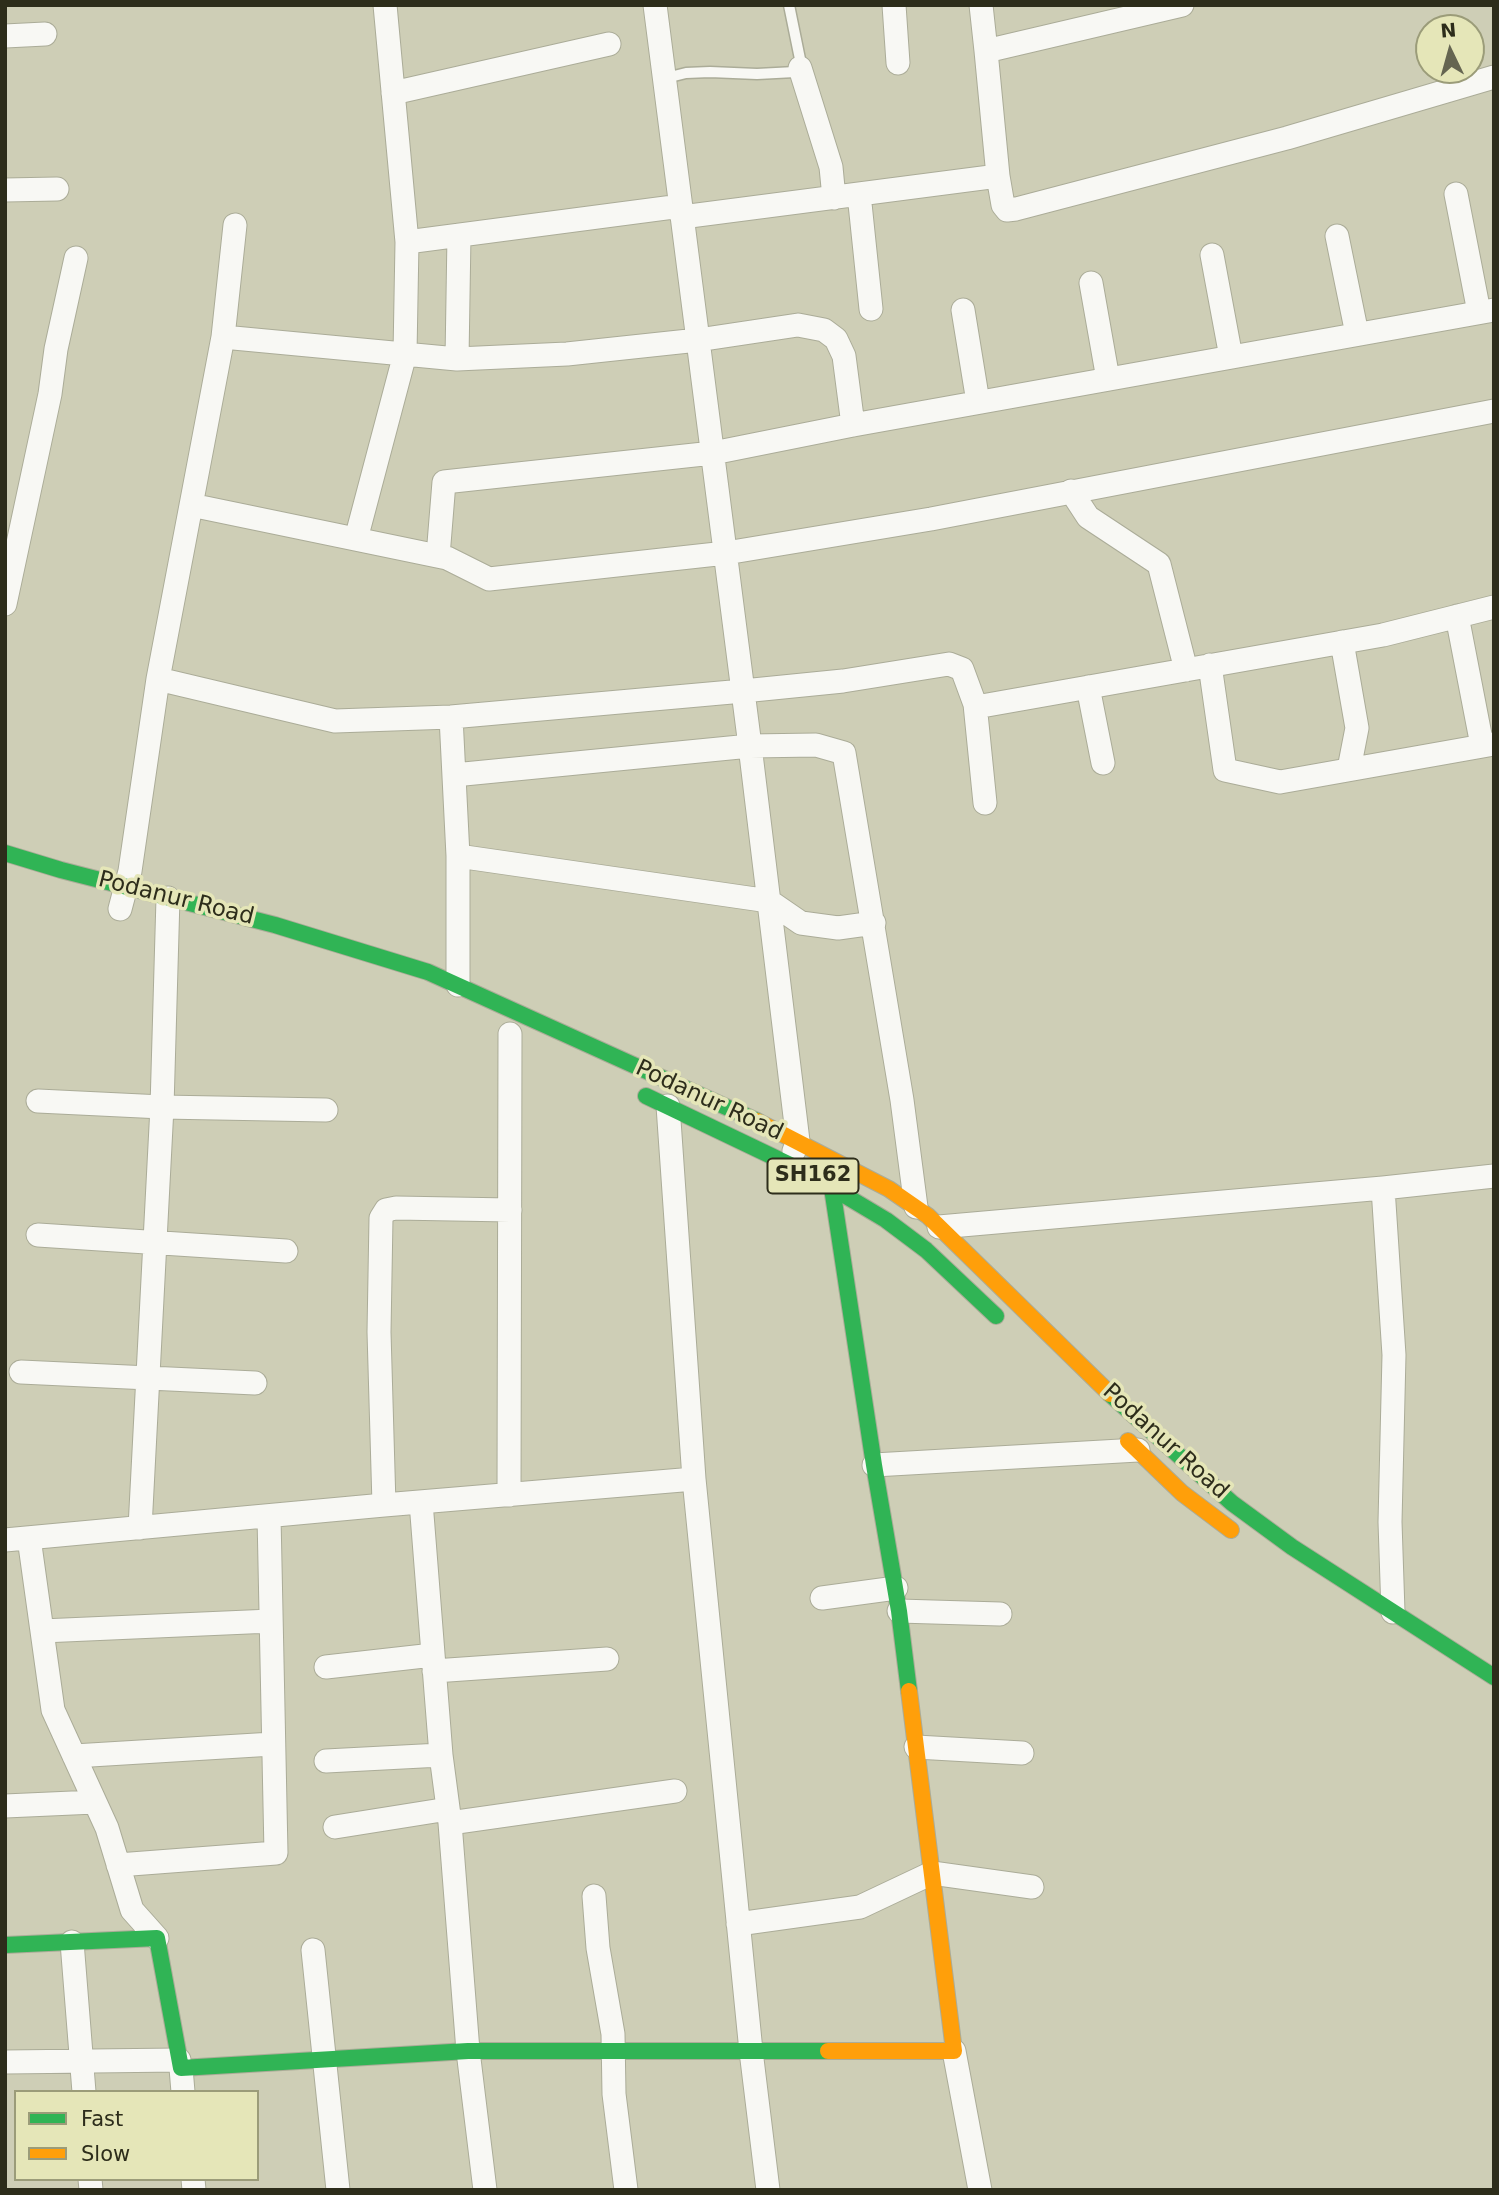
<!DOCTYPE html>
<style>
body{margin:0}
#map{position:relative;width:1499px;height:2195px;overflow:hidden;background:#ceceb6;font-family:"DejaVu Sans",sans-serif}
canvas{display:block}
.frame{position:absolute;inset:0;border:7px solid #2d2d1b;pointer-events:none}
.legend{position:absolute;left:14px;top:2090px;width:245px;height:91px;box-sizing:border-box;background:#e5e6b8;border:2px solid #9b9c79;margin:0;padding:9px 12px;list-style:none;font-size:21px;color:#2d2d1b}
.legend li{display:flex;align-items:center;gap:14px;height:35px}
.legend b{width:35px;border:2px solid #9b9c79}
.north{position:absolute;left:1415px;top:14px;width:70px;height:70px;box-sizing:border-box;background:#e5e6b8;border:2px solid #9b9c79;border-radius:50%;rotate:355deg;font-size:19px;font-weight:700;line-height:28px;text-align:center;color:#2d2d1b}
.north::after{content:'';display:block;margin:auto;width:24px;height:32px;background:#656551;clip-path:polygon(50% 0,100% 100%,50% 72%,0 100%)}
</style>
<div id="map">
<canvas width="1499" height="2195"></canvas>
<div class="frame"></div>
<ul class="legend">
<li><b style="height:9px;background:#30b455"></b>Fast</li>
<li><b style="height:9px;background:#ff9f0a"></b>Slow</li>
</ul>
<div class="north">N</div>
</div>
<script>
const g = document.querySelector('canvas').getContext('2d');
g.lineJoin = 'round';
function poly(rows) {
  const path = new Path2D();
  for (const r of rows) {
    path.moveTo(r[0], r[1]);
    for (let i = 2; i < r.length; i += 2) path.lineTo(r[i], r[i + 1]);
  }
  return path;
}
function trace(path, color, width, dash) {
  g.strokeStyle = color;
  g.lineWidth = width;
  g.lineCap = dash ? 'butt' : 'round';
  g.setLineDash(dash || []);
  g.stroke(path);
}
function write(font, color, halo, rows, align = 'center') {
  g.font = font + ' "DejaVu Sans",sans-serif';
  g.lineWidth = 7;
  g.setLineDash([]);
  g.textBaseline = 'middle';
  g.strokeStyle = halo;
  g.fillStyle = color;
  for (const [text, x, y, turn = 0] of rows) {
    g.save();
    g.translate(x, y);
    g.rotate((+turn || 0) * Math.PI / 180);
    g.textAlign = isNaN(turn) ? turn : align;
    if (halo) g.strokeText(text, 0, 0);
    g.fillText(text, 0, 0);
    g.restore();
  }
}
const lane = poly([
 [666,78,686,73,710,72,757,74,795,72,801,64,789,5]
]);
const street = poly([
 [385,5,407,242,681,206],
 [655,5,750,746,798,1141,794,1151],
 [894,5,898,63],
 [981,5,986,51],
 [5,36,45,34],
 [800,68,831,167,834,198],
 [393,93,609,44],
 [998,176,1003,205,1007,210,1016,209,1287,138,1494,77],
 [5,190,57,189],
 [859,194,871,309],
 [1456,194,1479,312],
 [682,217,998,176,986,51,1182,5],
 [1337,236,1357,334],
 [1212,255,1231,357],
 [1091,283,1108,379],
 [963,310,978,402],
 [223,337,235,225],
 [457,359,459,235],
 [1071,491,1088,517,1159,564,1186,670],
 [191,505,447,558,489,579,726,553,931,519,1494,411],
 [356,539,405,354,407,242],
 [438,556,444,482,713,453,853,425,1494,310],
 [5,604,50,394,56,349,76,258],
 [1457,616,1482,745],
 [1342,642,1357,728,1349,769],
 [1210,665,1225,770,1280,782,1494,744],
 [158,679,335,721,451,717,743,691,843,681,949,664,962,669,976,707,1383,635,1494,607],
 [1088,687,1103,763],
 [975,704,985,803],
 [451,717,458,856,458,985],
 [454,775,750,746,816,745,844,753,902,1100,916,1207],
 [458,856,769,901,801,923,838,928,874,923],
 [120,909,130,871,158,679,223,337,457,359,567,354,698,340,798,325,824,330,836,339,844,356,853,425],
 [38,1101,162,1107,326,1110],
 [1383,1188,1394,1355,1390,1522,1393,1612],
 [939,1227,1383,1188,1494,1176],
 [38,1235,286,1251],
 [21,1372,255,1383],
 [874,1465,1138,1450],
 [694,1479,751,2051,768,2190],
 [509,1495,510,1034],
 [421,1502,441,1755,450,1823,468,2051,485,2190],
 [384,1505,379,1332,381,1218,386,1210,396,1208,510,1210],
 [140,1528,162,1107,168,898],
 [29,1538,53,1710,107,1828,132,1910,157,1938],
 [5,1540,384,1505,694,1479,668,1106],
 [822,1598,896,1588],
 [899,1611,1000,1614],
 [42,1631,271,1621],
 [326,1667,433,1655],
 [434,1671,607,1659],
 [916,1747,1022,1753],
 [74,1756,273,1744],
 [326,1761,441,1755],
 [5,1806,95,1802],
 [450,1823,675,1791],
 [335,1827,448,1809],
 [118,1865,276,1853,269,1516],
 [594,1896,598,1948,613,2034,614,2094,626,2190],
 [738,1924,860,1907,932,1873,1032,1887],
 [72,1942,84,2092],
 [313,1950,338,2190],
 [954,2051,980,2190],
 [5,2062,179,2060],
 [181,2068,183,2092],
 [90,2179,91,2190],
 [193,2179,194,2190]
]);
const fast = poly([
 [5,853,61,870,275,925,428,972,757,1121],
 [646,1096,809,1174,886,1220,926,1250,996,1316],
 [832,1188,874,1465,899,1611,909,1691],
 [1110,1394,1232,1503,1292,1547,1494,1677],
 [5,1945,157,1938,181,2068,468,2051,828,2051]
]);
const slow = poly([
 [757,1121,889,1189,928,1216,1110,1394],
 [1128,1441,1182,1493,1231,1530],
 [828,2051,954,2051,909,1691]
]);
trace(lane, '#abac98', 13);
trace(street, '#abac98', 25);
trace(fast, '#abac98', 18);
trace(slow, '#abac98', 18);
trace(lane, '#f8f8f4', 10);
trace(street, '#f8f8f4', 23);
trace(fast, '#30b455', 16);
trace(slow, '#ff9f0a', 16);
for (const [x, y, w] of [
 [813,1176,91]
]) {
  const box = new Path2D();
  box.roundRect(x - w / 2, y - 17.5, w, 35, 5);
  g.fillStyle = '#e5e6b8';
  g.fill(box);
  trace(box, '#2d2d1b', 2);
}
write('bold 21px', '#2d2d1b', null, [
 ["SH162",813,1176]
]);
write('23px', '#2d2d1b', '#e5e6b8', [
 ["Podanur Road",176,899,14],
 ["Podanur Road",709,1101,25],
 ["Podanur Road",1165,1442,42]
]);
</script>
